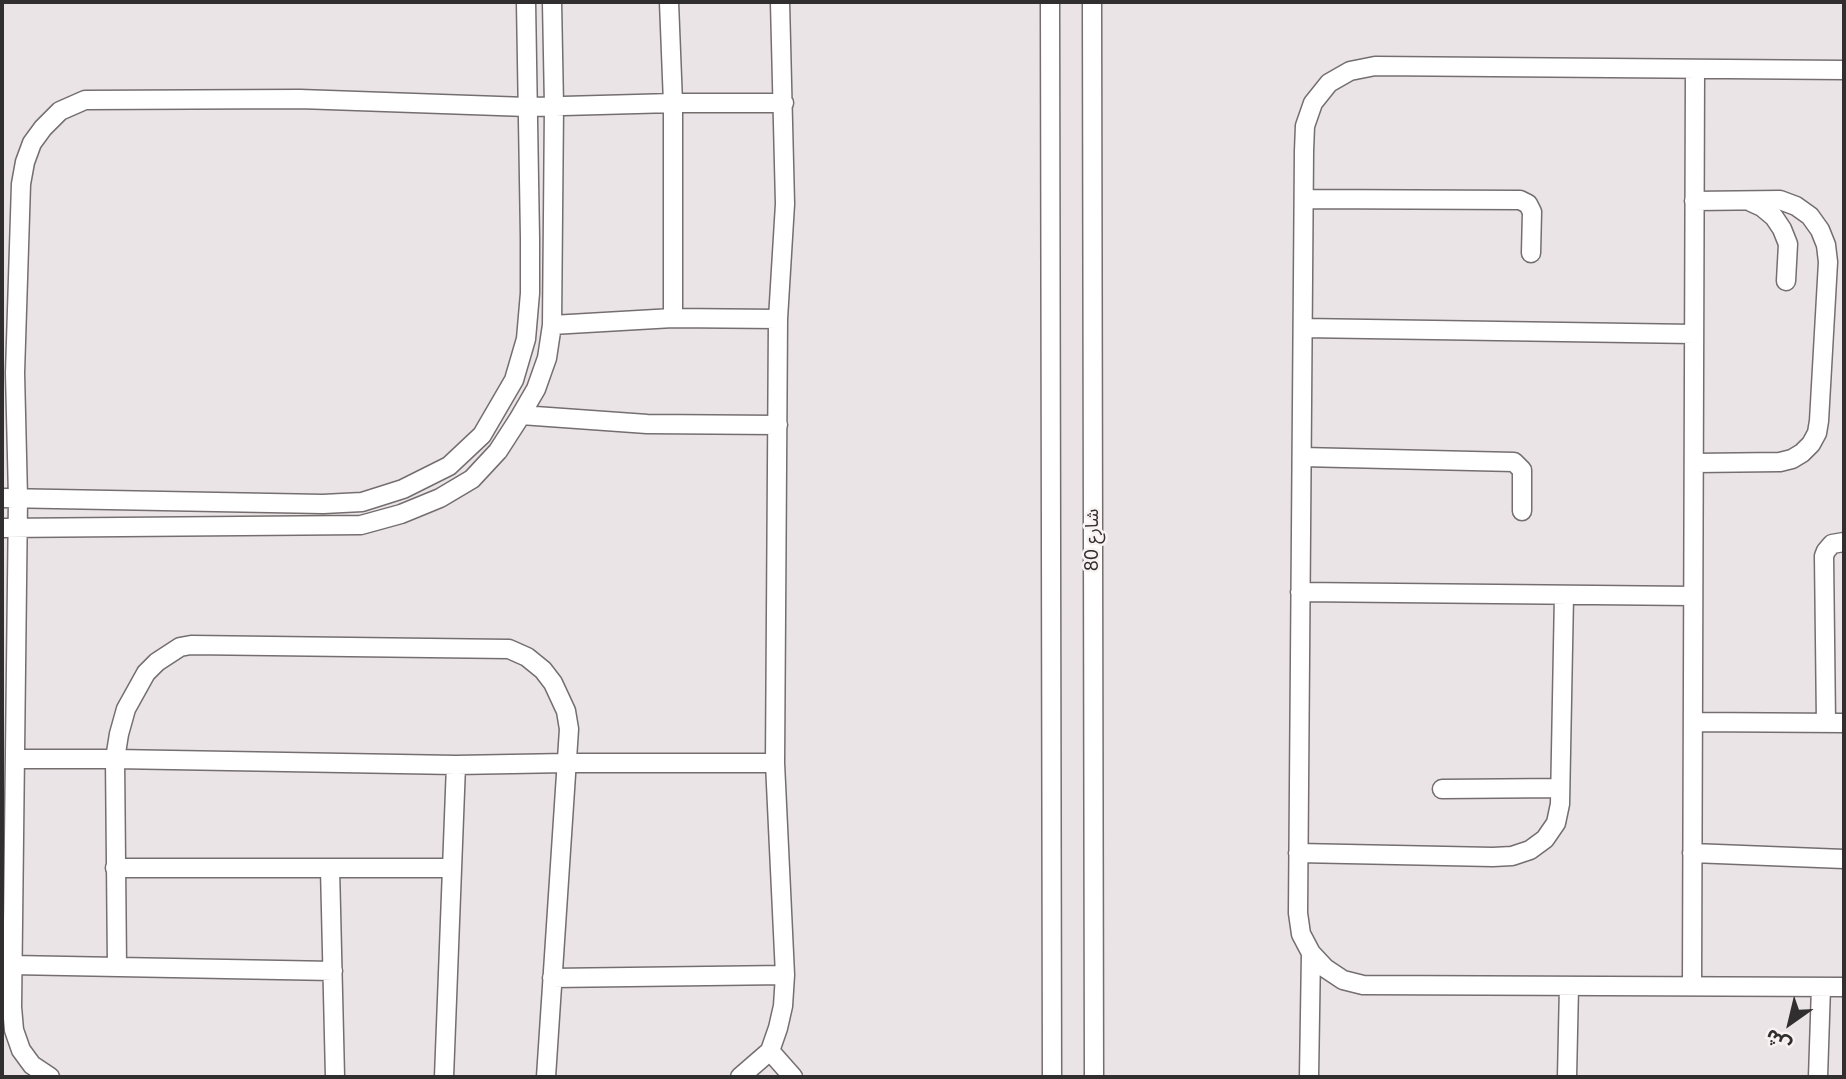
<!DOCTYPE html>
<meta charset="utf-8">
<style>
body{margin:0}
#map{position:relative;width:1846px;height:1079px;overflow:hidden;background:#ebe4e6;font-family:Inter,"Noto Sans Arabic",sans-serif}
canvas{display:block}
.frame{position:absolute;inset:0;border:4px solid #312e2f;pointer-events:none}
.north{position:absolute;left:1755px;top:988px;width:70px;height:70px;-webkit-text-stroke:5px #f9f2f3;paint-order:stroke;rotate:214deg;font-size:19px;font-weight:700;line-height:28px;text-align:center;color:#312e2f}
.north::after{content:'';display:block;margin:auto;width:24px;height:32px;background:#312e2f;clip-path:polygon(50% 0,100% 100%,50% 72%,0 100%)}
</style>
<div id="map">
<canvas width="1846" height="1079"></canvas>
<div class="frame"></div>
<div class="north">ش</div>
</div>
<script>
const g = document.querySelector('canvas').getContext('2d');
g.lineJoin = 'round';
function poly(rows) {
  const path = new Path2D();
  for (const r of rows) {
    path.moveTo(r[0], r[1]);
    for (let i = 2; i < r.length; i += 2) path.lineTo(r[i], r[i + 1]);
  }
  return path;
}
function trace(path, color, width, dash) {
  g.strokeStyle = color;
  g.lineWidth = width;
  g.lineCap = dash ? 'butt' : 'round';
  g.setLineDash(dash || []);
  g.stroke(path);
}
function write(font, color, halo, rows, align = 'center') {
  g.font = font + ' Inter,"Noto Sans Arabic",sans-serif';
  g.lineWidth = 5;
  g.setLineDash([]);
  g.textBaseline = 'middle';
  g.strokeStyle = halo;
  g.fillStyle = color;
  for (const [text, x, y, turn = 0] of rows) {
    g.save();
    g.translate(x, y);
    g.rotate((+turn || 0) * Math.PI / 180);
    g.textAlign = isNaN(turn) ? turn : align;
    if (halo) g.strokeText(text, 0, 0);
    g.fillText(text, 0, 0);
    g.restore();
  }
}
const minor = poly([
 [669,2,673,103,673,318],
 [1050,2,1052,1077],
 [1092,2,1094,1077],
 [1844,70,1375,66,1350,71,1329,83,1313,103,1305,126,1304,151,1298,913,1301,934,1311,953,1325,968,1343,980,1363,985,1844,987],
 [1304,199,1520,200,1528,204,1532,212,1531,253],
 [1694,201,1780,200,1796,206,1810,216,1820,230,1826,245,1828,262,1819,421,1817,433,1811,444,1802,453,1792,459,1780,462,1695,463],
 [1751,202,1762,207,1774,217,1782,229,1788,244,1786,281],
 [552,325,673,318,778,319],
 [1303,328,1693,334],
 [521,415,647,424,778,425],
 [1302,457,1514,462,1522,470,1522,511],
 [2,498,323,504,362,502,403,489,449,466,482,435,514,380,526,339,530,293,530,238,526,2],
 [2,528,361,525,401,514,440,498,472,479,498,451,518,420,536,389,547,358,552,325,554,106,552,2],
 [1300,592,1692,596],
 [1693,722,1844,723],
 [1826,723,1824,556,1826,551,1832,544,1844,542],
 [15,759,115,759,456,765,567,763,775,763],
 [1442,789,1560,788],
 [1298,853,1493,857,1512,856,1530,850,1545,839,1556,823,1560,804,1564,595],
 [1692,853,1844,859],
 [115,868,452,868],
 [330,868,335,1077],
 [12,965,333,971],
 [117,967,115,759,119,734,126,709,146,673,157,662,180,647,191,645,509,649,527,657,543,670,553,683,566,711,569,729,546,1077],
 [552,978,785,975],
 [1692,986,1695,69],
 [770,1051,793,1077],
 [50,1077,32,1065,21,1050,14,1030,12,1007,18,498,15,373,21,184,25,162,32,143,43,128,60,111,85,100,300,99,527,107,673,103,784,103],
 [444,1077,456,765],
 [740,1077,770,1051,778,1028,783,1006,785,975,775,763,778,319,785,204,780,2],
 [1309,1077,1311,953],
 [1567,1077,1569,986],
 [1818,1077,1821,987]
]);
trace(minor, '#746e6f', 21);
trace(minor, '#fff', 18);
write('18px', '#312e2f', '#f9f2f3', [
 ["شارع 80",1093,540,-90]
]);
</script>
